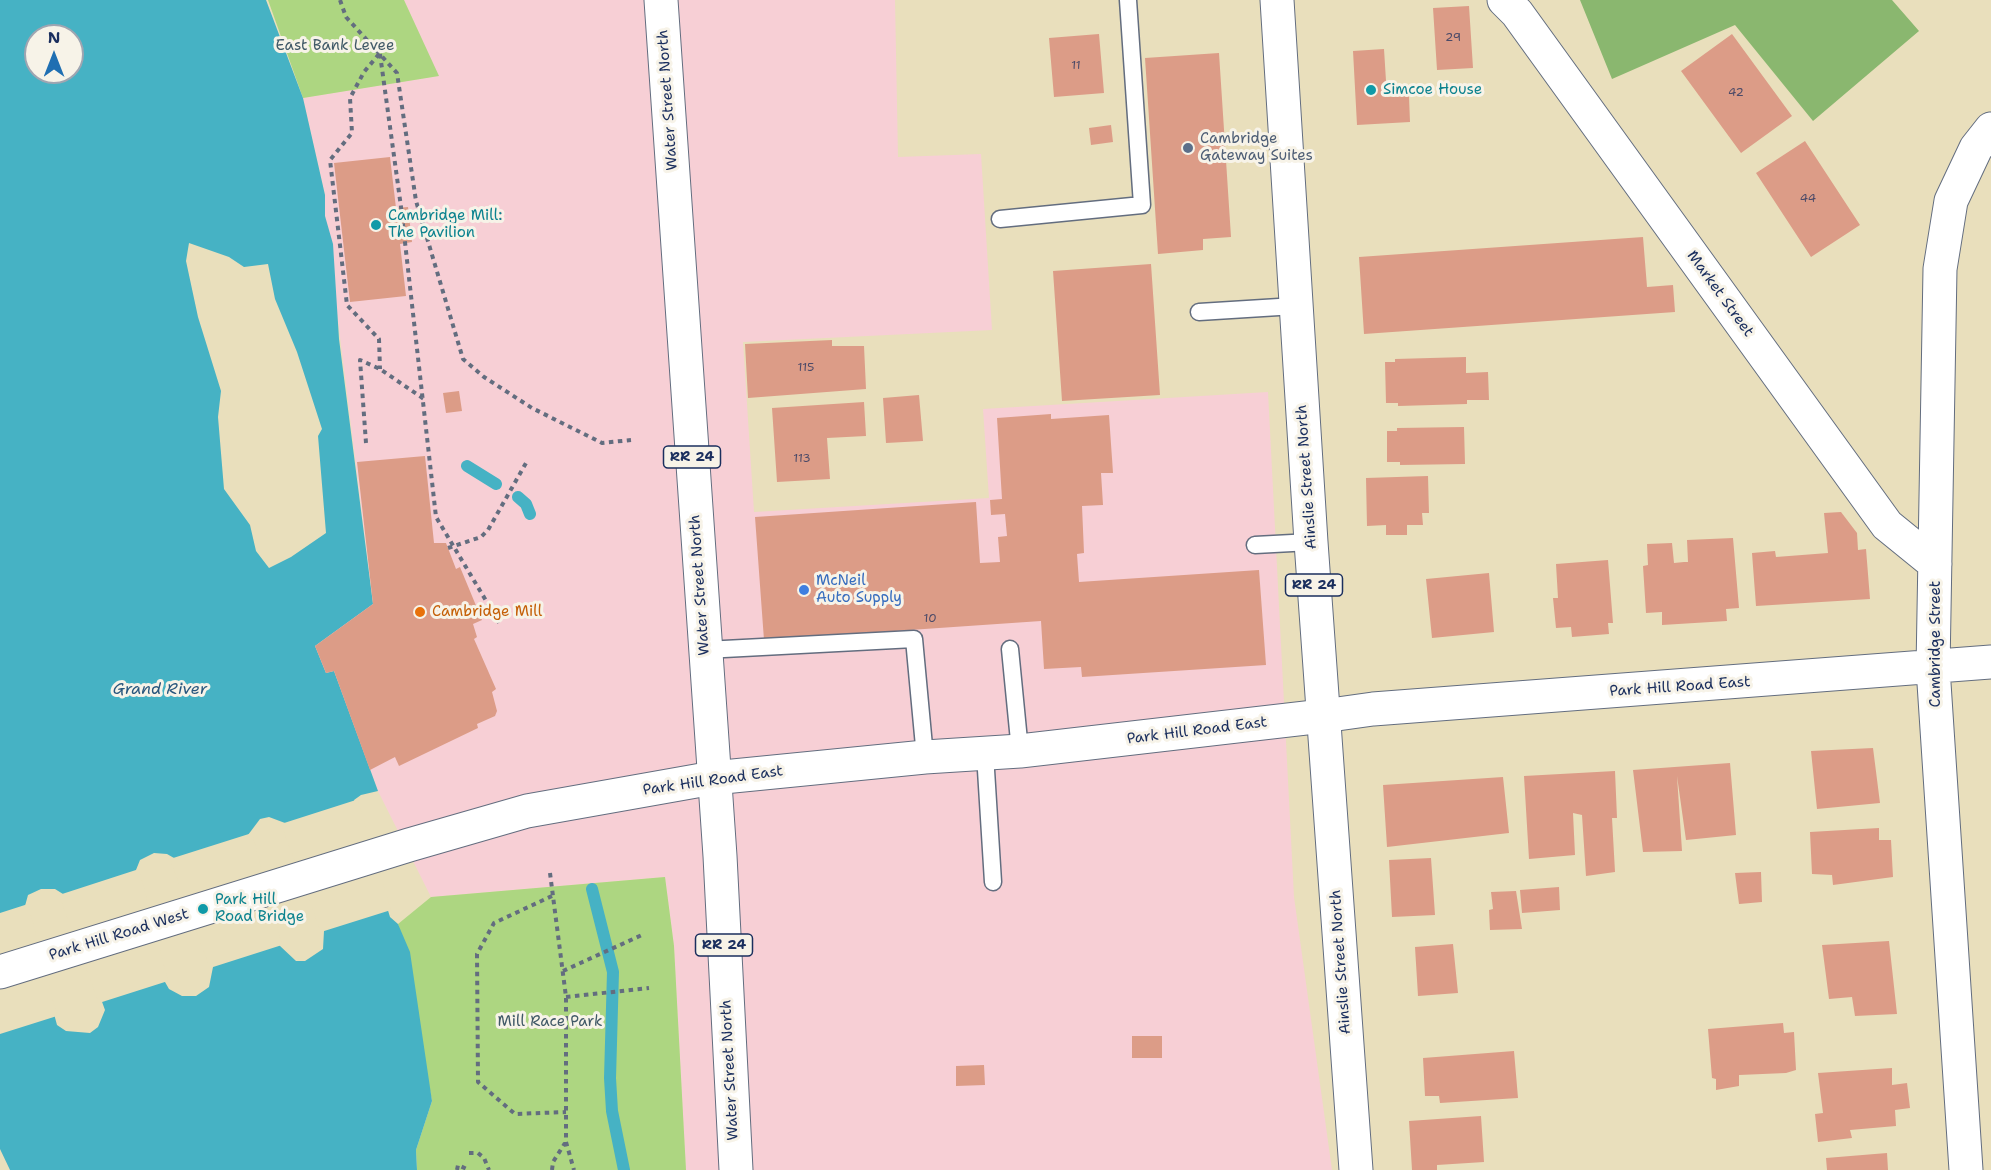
<!DOCTYPE html>
<style>
body{margin:0}
#map{position:relative;width:1991px;height:1170px;overflow:hidden;background:#e9dfbc;font-family:"Shantell Sans",sans-serif}
canvas{display:block}
.north{position:absolute;left:24px;top:24px;width:60px;height:60px;box-sizing:border-box;background:#f7f3e8;border:2px solid #9fa5b1;border-radius:50%;rotate:0deg;font-size:16px;font-weight:700;line-height:24px;text-align:center;color:#1b2f5e}
.north::after{content:'';display:block;margin:auto;width:21px;height:27px;background:#1f6fb2;clip-path:polygon(50% 0,100% 100%,50% 72%,0 100%)}
</style>
<div id="map">
<canvas width="1991" height="1170"></canvas>
<div class="north">N</div>
</div>
<script>
const g = document.querySelector('canvas').getContext('2d');
g.lineJoin = 'round';
function fillPath(path, color) {
  g.fillStyle = color;
  g.fill(path, 'evenodd');
}
function poly(rows) {
  const path = new Path2D();
  for (const r of rows) {
    path.moveTo(r[0], r[1]);
    for (let i = 2; i < r.length; i += 2) path.lineTo(r[i], r[i + 1]);
  }
  return path;
}
function trace(path, color, width, dash) {
  g.strokeStyle = color;
  g.lineWidth = width;
  g.lineCap = dash ? 'butt' : 'round';
  g.setLineDash(dash || []);
  g.stroke(path);
}
function write(font, color, halo, rows, align = 'center') {
  g.font = font + ' "Shantell Sans",sans-serif';
  g.lineWidth = 6;
  g.setLineDash([]);
  g.textBaseline = 'middle';
  g.strokeStyle = halo;
  g.fillStyle = color;
  for (const [text, x, y, turn = 0] of rows) {
    g.save();
    g.translate(x, y);
    g.rotate((+turn || 0) * Math.PI / 180);
    g.textAlign = isNaN(turn) ? turn : align;
    if (halo) g.strokeText(text, 0, 0);
    g.fillText(text, 0, 0);
    g.restore();
  }
}
fillPath(poly([
 [404,0,895,0,898,157,981,154,992,330,743,342,754,512,989,498,983,409,1268,392,1294,897,1332,1170,686,1170,674,946,665,877,431,897,378,791,334,671,326,673,315,646,373,603,325,216,325,195,303,98,438,76]
]), '#f7cfd5');
fillPath(poly([
 [268,0,404,0,439,76,303,98],
 [665,877,674,946,686,1170,417,1170,416,1150,432,1101,398,924,431,897]
]), '#add681');
fillPath(poly([
 [1580,0,1892,0,1919,31,1813,121,1735,25,1612,79]
]), '#8ab76f');
fillPath(poly([
 [0,0,266,0,303,98,325,195,325,216,333,244,339,339,373,604,315,646,326,673,334,671,378,791,361,795,354,800,390,917,398,924,410,952,432,1101,416,1150,417,1170,10,1170,0,1149],
 [36,36,72,36,72,72,36,72],
 [189,243,229,257,244,267,268,264,275,299,297,352,322,429,318,436,326,533,291,557,269,568,256,551,250,525,224,489,218,417,221,391,198,317,186,261],
 [269,817,285,823,324,931,323,949,305,961,296,961,279,945,248,835,260,819],
 [154,853,167,854,174,858,213,967,209,987,196,996,182,996,169,989,165,982,136,870,140,860],
 [41,889,55,889,63,894,105,1010,98,1027,90,1033,66,1031,57,1025,25,906,28,895]
]), '#46b2c4');
fillPath(poly([
 [359,799,358,801,391,910,321,932,281,824],
 [252,833,282,945,210,968,170,859],
 [139,869,168,981,99,1003,59,895],
 [28,904,57,1016,0,1034,0,913]
]), '#e9dfbc');
trace(poly([
 [467,466,496,484],
 [518,497,526,504,530,514],
 [592,889,613,972,610,1078,612,1111,624,1170]
]), '#46b2c4', 12);
fillPath(poly([
 [1469,6,1473,68,1437,70,1433,8],
 [1099,34,1104,93,1054,97,1049,38],
 [1732,34,1792,116,1741,153,1681,71],
 [1384,49,1387,97,1409,96,1410,122,1357,125,1353,51],
 [1219,53,1231,237,1203,239,1203,250,1158,254,1145,58],
 [1111,125,1113,142,1091,145,1089,128],
 [1805,141,1860,225,1811,257,1756,173],
 [390,157,396,208,408,207,412,242,400,244,406,296,350,302,334,163],
 [1643,237,1647,287,1673,285,1675,312,1364,334,1359,257],
 [1151,264,1160,395,1062,401,1053,271],
 [832,340,832,346,864,346,866,389,748,398,745,344],
 [1466,357,1466,373,1488,372,1489,400,1467,400,1467,404,1398,406,1398,403,1386,403,1385,362,1395,362,1395,359],
 [459,391,462,411,446,413,443,393],
 [919,395,923,441,886,443,883,398],
 [864,402,866,436,827,438,830,479,777,482,772,408],
 [1051,414,1051,419,1109,415,1113,473,1101,473,1103,505,1082,506,1084,553,1077,554,1079,582,1259,570,1266,665,1082,677,1081,667,1044,669,1041,621,764,640,755,517,976,502,980,563,1000,562,998,537,1007,536,1005,514,991,515,990,500,1002,499,997,418],
 [1464,427,1465,464,1400,465,1400,462,1387,462,1387,431,1397,431,1397,428],
 [425,456,434,543,446,543,456,569,460,567,482,620,473,624,477,637,474,639,496,689,492,692,497,711,495,716,477,724,478,728,399,766,395,757,370,770,334,671,326,673,315,646,373,604,357,462],
 [1428,476,1429,513,1422,513,1423,525,1407,525,1407,535,1386,535,1386,525,1367,526,1366,478],
 [1841,512,1857,533,1858,550,1866,549,1870,599,1756,606,1752,553,1775,551,1776,557,1828,553,1824,513],
 [1733,538,1739,608,1726,609,1727,621,1662,625,1662,612,1646,613,1643,566,1648,565,1647,544,1672,543,1674,563,1684,562,1688,562,1687,540],
 [1608,560,1613,623,1608,623,1609,634,1572,637,1571,627,1556,628,1553,598,1558,598,1556,564],
 [1489,573,1494,632,1432,638,1426,579],
 [1873,748,1880,803,1817,809,1811,751],
 [1730,763,1736,835,1686,840,1677,776,1682,851,1643,852,1633,770],
 [1615,771,1617,818,1612,818,1615,872,1586,876,1582,815,1573,813,1575,855,1529,859,1524,776],
 [1503,777,1509,833,1387,847,1383,785],
 [1879,828,1879,840,1891,840,1893,877,1833,885,1832,875,1812,874,1810,832],
 [1431,858,1435,915,1392,917,1389,860],
 [1761,872,1762,902,1739,904,1735,873],
 [1559,887,1560,910,1522,913,1520,890],
 [1516,891,1522,929,1490,930,1489,910,1493,909,1491,892],
 [1889,941,1897,1014,1855,1016,1852,997,1829,999,1822,945],
 [1453,944,1458,993,1418,996,1415,947],
 [1783,1023,1784,1033,1794,1032,1796,1070,1786,1073,1739,1075,1739,1086,1716,1090,1716,1079,1712,1078,1708,1029],
 [1132,1036,1162,1036,1162,1058,1132,1058],
 [1514,1051,1518,1098,1440,1103,1439,1096,1425,1096,1423,1058],
 [984,1065,985,1085,956,1086,956,1066],
 [1892,1068,1892,1085,1907,1083,1910,1108,1895,1110,1896,1126,1850,1130,1852,1138,1818,1142,1815,1114,1823,1113,1818,1073],
 [1481,1116,1484,1162,1437,1165,1437,1170,1412,1170,1409,1121],
 [1887,1153,1888,1170,1827,1170,1826,1158]
]), '#dc9c87');
const service = poly([
 [1000,219,1142,205,1128,0],
 [1199,312,1295,306],
 [1255,545,1311,542],
 [1010,649,1020,751],
 [705,650,914,639,925,757],
 [985,754,993,882]
]);
const minor = poly([
 [1504,0,1517,13,1887,525,1935,564],
 [1323,716,1373,709,1991,662],
 [1966,1170,1933,668,1940,269,1951,201,1976,148,1991,129]
]);
const secondary = poly([
 [0,972,409,845,527,811,713,778,925,757,1020,751,1323,716]
]);
const primary = poly([
 [661,0,720,856,736,1170],
 [1277,0,1311,542,1356,1170]
]);
trace(service, '#636d7f', 19);
trace(minor, '#636d7f', 35);
trace(secondary, '#636d7f', 35);
trace(primary, '#636d7f', 35);
trace(poly([
 [340,0,346,17,397,73,416,201,463,359,484,377,532,408,602,443,631,440],
 [379,54,364,72,350,98,352,133,330,160,347,305,379,339,380,369],
 [380,54,401,207,436,517,500,624],
 [366,443,360,360,380,369,424,399],
 [448,548,481,537,488,530,526,463],
 [550,873,566,997,566,1142,574,1170],
 [552,896,494,923,477,954,478,1082,515,1114,566,1112],
 [563,971,644,934],
 [566,997,649,988],
 [469,1153,478,1153,484,1158,489,1170],
 [457,1170,458,1165,469,1170],
 [552,1170,553,1162,565,1143]
]), '#636d7f', 4, [4.5, 4.5]);
trace(service, '#fff', 16);
trace(minor, '#fff', 33);
trace(secondary, '#fff', 33);
trace(primary, '#fff', 33);
for (const [x, y, r, color] of [
 [1371,90,6,"#0f9aa8"],
 [1188,148,6,"#5c6f8a"],
 [376,225,6,"#0f9aa8"],
 [804,590,6,"#3f7fe0"],
 [420,612,6,"#e8710a"],
 [203,909,6,"#0f9aa8"]
]) {
  const dot = new Path2D();
  dot.arc(x, y, r, 0, 2 * Math.PI);
  g.fillStyle = color;
  g.fill(dot);
  trace(dot, '#f7f3e8', 2);
}
write('12px', '#4b4a68', null, [
 ["29",1453,38],
 ["11",1076,66],
 ["42",1736,93],
 ["44",1808,199],
 ["115",806,368],
 ["113",802,459],
 ["10",930,619]
]);
for (const [x, y, w] of [
 [692,457,57],
 [1314,585,57],
 [724,945,57]
]) {
  const box = new Path2D();
  box.roundRect(x - w / 2, y - 11, w, 22, 4.5);
  g.fillStyle = '#f7f3e8';
  g.fill(box);
  trace(box, '#1b2f5e', 1.5);
}
write('bold 14px', '#1b2f5e', null, [
 ["RR 24",692,457],
 ["RR 24",1314,585],
 ["RR 24",724,945]
]);
write('15px', '#405967', '#f7f3e8', [
 ["East Bank Levee",335,46],
 ["Mill Race Park",550,1022]
]);
write('15px', '#0d838f', '#f7f3e8', [
 ["Simcoe House",1383,90],
 ["Cambridge Mill:",388,216],
 ["The Pavilion",388,233],
 ["Park Hill",215,900],
 ["Road Bridge",215,917]
], 'left');
write('15px', '#1b2f5e', '#f7f3e8', [
 ["Water Street North",668,100,-94],
 ["Market Street",1720,294,54],
 ["Ainslie Street North",1307,477,-94],
 ["Water Street North",700,585,-94],
 ["Cambridge Street",1936,644,-90],
 ["Park Hill Road East",1680,687,-4],
 ["Park Hill Road East",1197,731,-7],
 ["Park Hill Road East",713,781,-8],
 ["Park Hill Road West",119,935,-17],
 ["Ainslie Street North",1341,962,-94],
 ["Water Street North",730,1070,-93]
]);
write('15px', '#4e5e75', '#f7f3e8', [
 ["Cambridge",1200,139],
 ["Gateway Suites",1200,156]
], 'left');
write('15px', '#366cbe', '#f7f3e8', [
 ["McNeil",816,581],
 ["Auto Supply",816,598]
], 'left');
write('15px', '#c56008', '#f7f3e8', [
 ["Cambridge Mill",432,612]
], 'left');
write('italic 16px', '#28567d', '#f7f3e8', [
 ["Grand River",160,690]
]);
</script>
